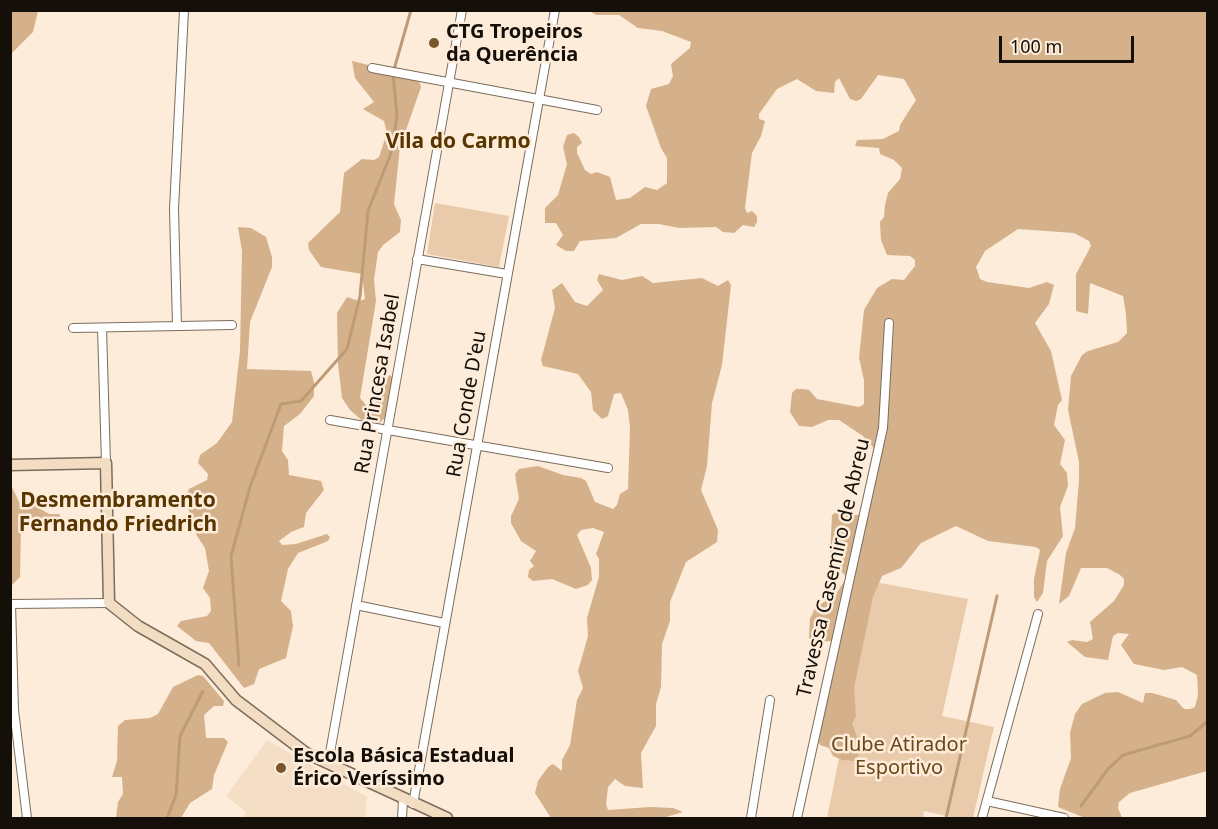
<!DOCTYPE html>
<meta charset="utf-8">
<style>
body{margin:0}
#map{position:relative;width:1218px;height:829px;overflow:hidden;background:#fdecd9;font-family:"Noto Sans",sans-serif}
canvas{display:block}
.frame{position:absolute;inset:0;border:12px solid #150f09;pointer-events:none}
.scale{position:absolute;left:999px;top:36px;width:135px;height:27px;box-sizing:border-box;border:3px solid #150f09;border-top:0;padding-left:8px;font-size:18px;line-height:21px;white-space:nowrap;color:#150f09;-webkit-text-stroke:4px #fdecd9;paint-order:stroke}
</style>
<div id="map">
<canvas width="1218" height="829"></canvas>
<div class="frame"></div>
<div class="scale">100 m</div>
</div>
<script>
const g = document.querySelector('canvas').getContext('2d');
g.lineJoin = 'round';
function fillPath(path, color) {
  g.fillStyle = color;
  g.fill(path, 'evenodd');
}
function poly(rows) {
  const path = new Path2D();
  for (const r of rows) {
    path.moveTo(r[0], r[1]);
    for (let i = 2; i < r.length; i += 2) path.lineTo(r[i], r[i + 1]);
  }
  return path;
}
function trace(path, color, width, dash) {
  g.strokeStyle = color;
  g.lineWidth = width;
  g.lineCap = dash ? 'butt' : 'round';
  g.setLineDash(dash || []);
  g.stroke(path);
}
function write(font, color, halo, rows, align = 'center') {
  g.font = font + ' "Noto Sans",sans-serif';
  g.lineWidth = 5;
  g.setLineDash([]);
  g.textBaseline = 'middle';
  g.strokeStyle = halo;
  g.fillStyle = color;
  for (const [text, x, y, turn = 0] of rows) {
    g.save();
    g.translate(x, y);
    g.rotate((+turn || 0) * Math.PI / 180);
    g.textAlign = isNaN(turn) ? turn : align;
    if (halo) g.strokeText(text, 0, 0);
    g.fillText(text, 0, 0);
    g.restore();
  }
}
fillPath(poly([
 [267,740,367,797,365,818,242,818,246,812,226,796]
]), '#f5dec6');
fillPath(poly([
 [435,203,509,216,499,267,427,254],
 [874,582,968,599,942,716,994,727,973,818,955,818,924,811,923,818,827,818]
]), '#e9cbab');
fillPath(poly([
 [11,10,38,11,33,32,11,54],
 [590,11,1207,11,1207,771,1130,793,1119,802,1118,808,1122,818,1085,818,1058,807,1060,789,1071,758,1070,733,1075,714,1082,704,1105,693,1118,692,1143,703,1145,693,1152,693,1176,700,1184,709,1190,709,1195,707,1198,695,1197,675,1182,667,1164,670,1134,664,1121,645,1129,634,1118,633,1113,636,1108,660,1085,657,1067,642,1072,640,1087,642,1093,639,1090,622,1114,601,1124,585,1124,579,1120,575,1107,568,1081,568,1069,596,1059,604,1066,553,1075,528,1079,481,1079,462,1068,410,1071,376,1082,355,1088,351,1118,342,1127,333,1126,314,1123,296,1090,283,1088,314,1076,311,1076,274,1091,246,1089,241,1074,233,1018,229,985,251,976,267,980,279,987,282,1029,288,1047,282,1054,285,1049,304,1035,323,1051,351,1062,400,1058,405,1054,425,1065,440,1060,464,1067,473,1068,486,1060,507,1063,536,1047,561,1043,593,1037,602,1034,597,1034,579,1040,550,1036,547,988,541,956,526,921,543,901,568,882,576,873,597,854,688,856,716,852,724,860,744,858,758,854,761,842,760,833,756,829,748,820,745,816,736,832,641,814,642,809,638,810,619,815,608,836,594,847,577,833,564,830,555,832,515,839,510,856,515,863,514,879,454,863,436,839,420,828,420,812,427,799,426,790,412,792,393,796,389,803,389,809,390,817,399,859,407,864,404,864,380,859,358,864,310,877,288,892,279,904,280,915,266,915,260,910,256,887,255,881,240,880,222,884,217,885,205,888,193,900,179,902,168,894,160,880,154,879,148,855,146,857,140,883,139,899,131,900,125,916,100,904,79,878,75,861,99,856,101,850,99,839,78,835,82,834,93,816,91,797,79,777,89,759,114,759,119,765,121,761,136,752,153,745,208,747,213,752,211,757,216,757,222,754,227,743,225,734,233,723,232,716,227,679,228,659,224,641,224,616,238,580,241,574,251,566,251,556,245,563,235,556,223,545,223,545,208,558,195,567,164,563,147,567,135,574,133,579,137,582,143,577,147,577,153,585,170,591,174,597,172,610,177,616,200,630,198,645,187,657,190,667,183,667,158,661,148,646,106,651,89,669,84,673,76,671,64,690,48,691,42,662,31,638,28,619,15,596,15],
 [352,61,405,74,420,83,421,87,400,147,394,204,401,220,400,232,383,245,378,252,374,280,376,301,360,398,367,406,378,400,389,375,393,377,385,418,379,423,366,424,350,410,342,398,338,364,337,313,347,297,359,301,365,299,362,274,321,267,309,250,308,243,340,212,344,173,362,159,374,160,379,157,387,133,384,121,363,109,374,102,355,78],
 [238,227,251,228,266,237,272,257,272,267,250,322,247,369,311,371,314,382,314,396,300,414,284,426,282,451,288,460,289,475,321,481,324,490,306,513,304,527,291,532,279,541,282,545,296,544,327,534,330,537,328,541,298,553,288,569,281,601,291,611,293,626,286,658,259,669,254,684,244,688,209,643,196,641,177,626,181,621,207,616,211,611,210,598,203,588,209,571,205,548,197,536,185,499,189,489,207,480,208,474,198,463,200,455,217,443,232,422,240,351,242,251],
 [599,274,622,280,642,276,653,283,702,278,718,286,728,280,731,285,722,365,712,403,707,466,701,490,718,530,717,542,686,562,670,602,670,621,662,644,661,687,656,704,656,726,641,753,643,788,625,786,615,779,608,787,606,804,608,810,650,807,673,808,683,812,663,818,551,818,535,793,538,781,548,767,553,764,562,771,562,760,570,745,577,700,583,688,578,671,588,636,587,618,599,577,599,559,596,554,604,532,593,528,581,530,577,535,591,568,592,580,588,585,576,589,552,579,533,581,528,577,529,570,534,566,530,561,536,551,521,541,511,523,511,516,519,499,515,474,519,469,538,466,563,475,581,478,586,481,595,502,613,509,617,505,620,494,628,489,630,428,628,410,621,393,614,394,608,416,602,419,593,410,591,392,578,374,543,366,541,360,555,308,552,290,562,283,575,302,587,306,603,290,597,280],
 [11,485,20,504,29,502,49,514,59,514,65,523,64,526,21,524,20,577,11,586],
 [198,675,203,676,224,701,223,706,214,706,204,715,206,738,224,738,228,742,214,775,212,789,190,803,181,818,116,818,118,802,123,794,122,777,112,777,117,761,118,726,125,720,150,718,158,714,173,687]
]), '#d4b18a');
trace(poly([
 [239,666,231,556,250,487,281,404,301,401,347,349,360,296,368,211,390,156,397,117,393,73,411,10],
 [1081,806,1108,769,1123,755,1190,736,1208,721],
 [167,818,176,795,180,736,203,691],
 [946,818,997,596]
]), '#be9b75', 3);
const street = poly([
 [372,68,597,110],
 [417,259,507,274],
 [177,326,174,209,184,10],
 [73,328,232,325],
 [102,328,106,463],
 [330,420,608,468],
 [10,604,109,603],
 [11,604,14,710,27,818],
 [356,605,444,623],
 [328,764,462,10],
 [987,801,1064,818],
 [413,804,555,10],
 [402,818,403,800],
 [751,818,770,700],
 [797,818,883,428,889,323],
 [982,818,1038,614]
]);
const secondary = poly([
 [10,465,106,463,109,603,138,626,205,664,236,700,306,753,447,818]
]);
trace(street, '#7b6c5c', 10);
trace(secondary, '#7b6c5c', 13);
trace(street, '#fff', 8);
trace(secondary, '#f2ddc2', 10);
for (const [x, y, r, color] of [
 [434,43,6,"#77562d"],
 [281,768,6,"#77562d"]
]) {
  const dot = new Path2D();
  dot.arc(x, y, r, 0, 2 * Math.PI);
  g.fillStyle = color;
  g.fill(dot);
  trace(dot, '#fdecd9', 2);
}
write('bold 20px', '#150f09', '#fdecd9', [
 ["CTG Tropeiros",446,32],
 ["da Querência",446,55],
 ["Escola Básica Estadual",293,756],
 ["Érico Veríssimo",293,779]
], 'left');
write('20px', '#150f09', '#fdecd9', [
 ["Rua Princesa Isabel",378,384,-80],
 ["Rua Conde D'eu",467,404,-80],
 ["Travessa Casemiro de Abreu",834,568,-77]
]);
write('20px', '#6a4719', '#fdecd9', [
 ["Clube Atirador",899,745],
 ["Esportivo",899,768]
]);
write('bold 21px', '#593500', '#fdecd9', [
 ["Vila do Carmo",458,142],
 ["Desmembramento",118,501],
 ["Fernando Friedrich",118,525]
]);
</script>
